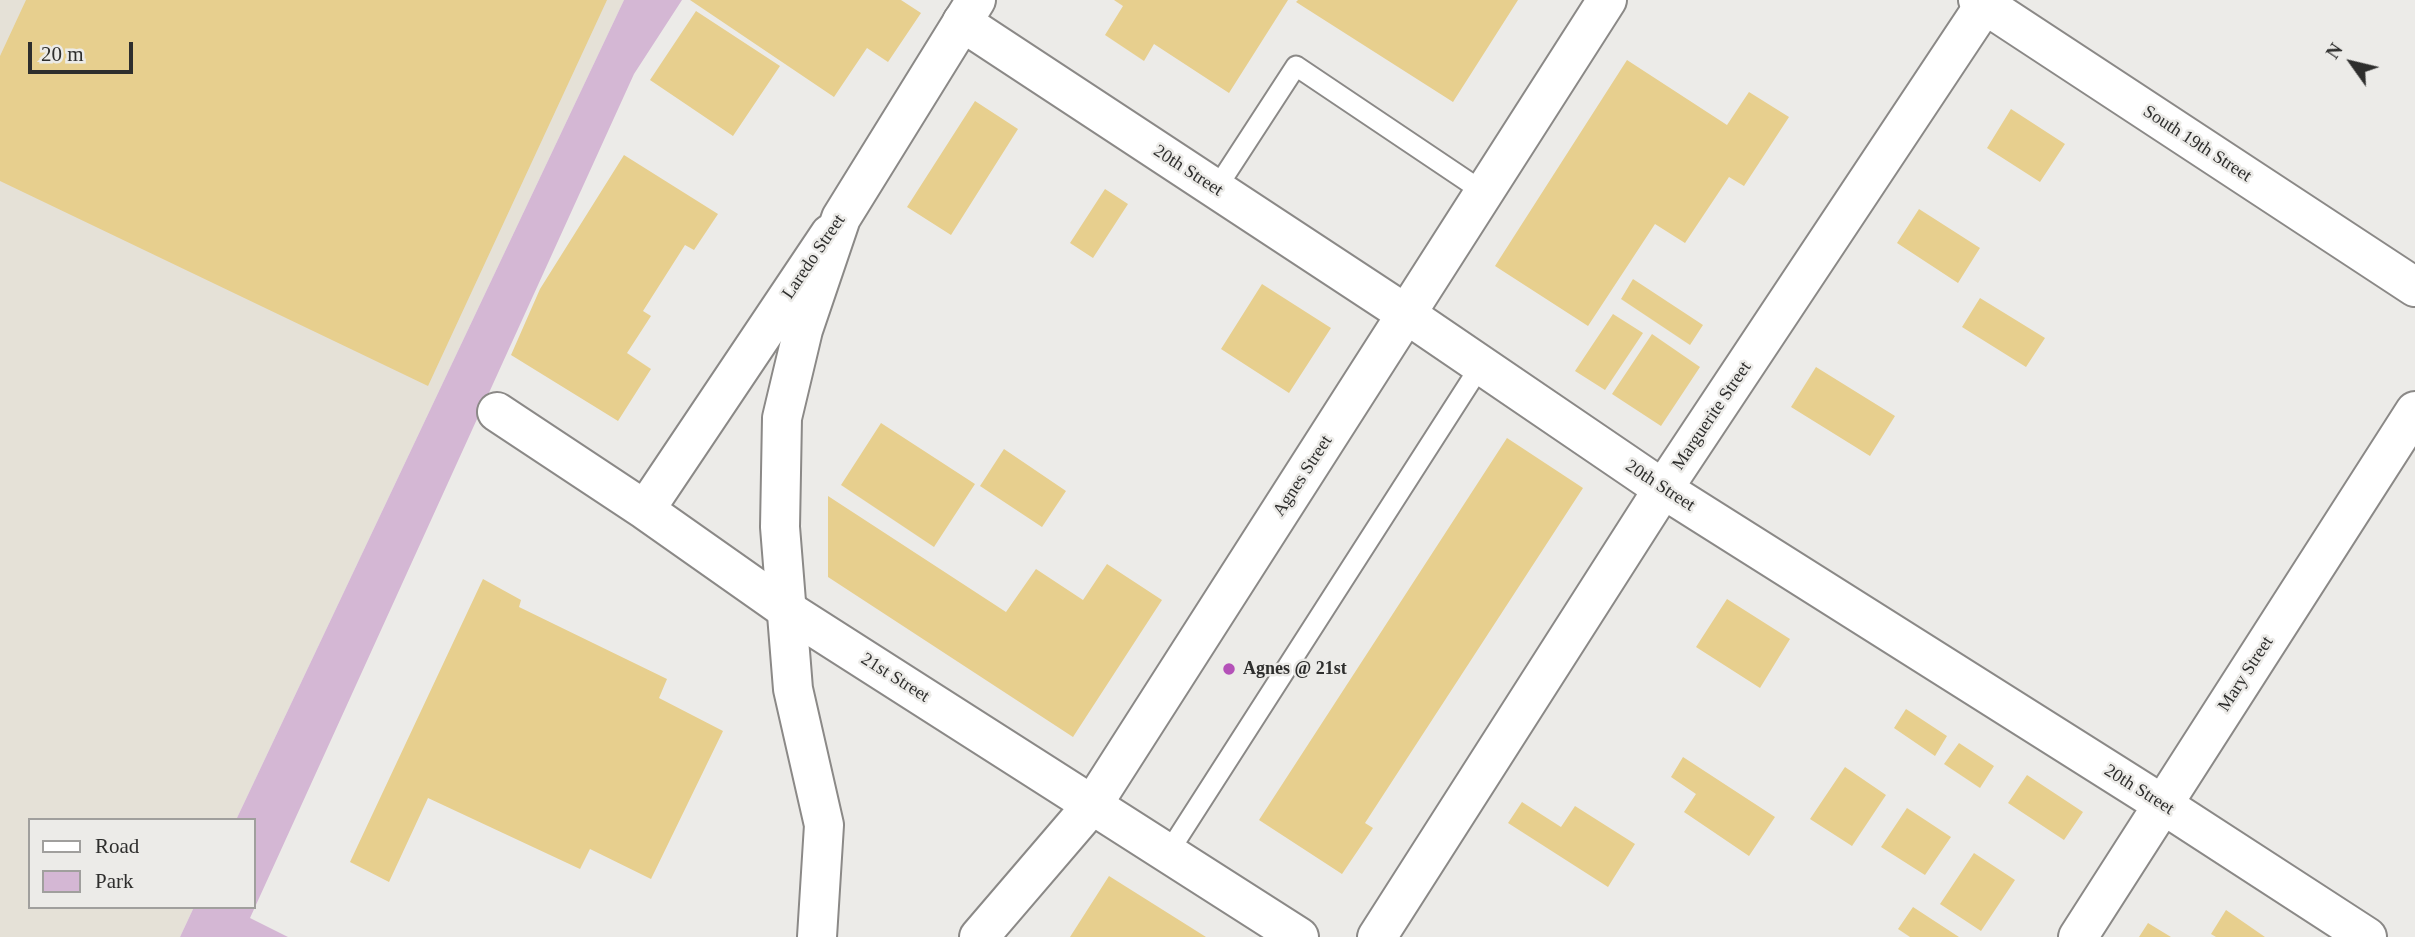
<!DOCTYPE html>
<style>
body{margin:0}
#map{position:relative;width:2415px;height:937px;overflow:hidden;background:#ecebe8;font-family:"Times New Roman",serif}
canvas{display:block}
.legend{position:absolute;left:28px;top:818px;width:228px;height:91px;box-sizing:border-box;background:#ecebe8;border:2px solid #a09f9d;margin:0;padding:9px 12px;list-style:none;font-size:21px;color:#2e2e2d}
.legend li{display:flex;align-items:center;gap:14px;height:35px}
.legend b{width:35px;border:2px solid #a09f9d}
.north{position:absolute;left:2317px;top:28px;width:70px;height:70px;-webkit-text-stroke:5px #ecebe8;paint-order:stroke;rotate:304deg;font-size:19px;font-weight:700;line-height:28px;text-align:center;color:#2e2e2d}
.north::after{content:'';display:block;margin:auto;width:24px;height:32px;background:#2e2e2d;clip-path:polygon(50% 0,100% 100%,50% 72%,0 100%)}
.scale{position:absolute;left:28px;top:42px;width:105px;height:32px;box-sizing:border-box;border:4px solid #2e2e2d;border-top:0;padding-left:9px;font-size:21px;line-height:24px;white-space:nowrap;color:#2e2e2d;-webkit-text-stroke:5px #ecebe8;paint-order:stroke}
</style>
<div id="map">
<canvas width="2415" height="937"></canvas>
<ul class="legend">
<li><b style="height:9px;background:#fff"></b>Road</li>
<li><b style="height:19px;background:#d4b7d4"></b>Park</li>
</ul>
<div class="north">N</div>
<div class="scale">20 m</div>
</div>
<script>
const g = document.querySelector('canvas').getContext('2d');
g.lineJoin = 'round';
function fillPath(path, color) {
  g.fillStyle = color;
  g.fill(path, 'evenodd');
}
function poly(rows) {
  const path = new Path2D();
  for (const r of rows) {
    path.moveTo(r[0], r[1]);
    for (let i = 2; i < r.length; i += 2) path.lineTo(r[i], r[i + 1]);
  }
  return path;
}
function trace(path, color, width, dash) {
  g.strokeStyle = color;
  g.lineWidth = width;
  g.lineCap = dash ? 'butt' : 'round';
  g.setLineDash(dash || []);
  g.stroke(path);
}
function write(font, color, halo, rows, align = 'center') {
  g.font = font + ' "Times New Roman",serif';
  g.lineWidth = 5;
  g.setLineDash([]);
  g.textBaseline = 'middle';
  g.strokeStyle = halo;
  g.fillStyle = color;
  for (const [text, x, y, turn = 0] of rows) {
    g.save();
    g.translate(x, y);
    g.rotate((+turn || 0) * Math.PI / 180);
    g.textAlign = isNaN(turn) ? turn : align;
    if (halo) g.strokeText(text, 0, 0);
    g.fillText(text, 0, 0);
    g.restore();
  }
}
fillPath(poly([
 [0,0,624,0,236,820,30,820,30,907,194,907,180,937,0,937]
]), '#e5e1d7');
fillPath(poly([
 [624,0,682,0,634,74,250,918,288,937,180,937,194,907,254,907,254,820,236,820]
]), '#d4b7d4');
fillPath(poly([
 [26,0,607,0,428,386,0,181,0,56],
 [690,0,901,0,921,13,888,62,867,48,834,97],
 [1114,0,1288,0,1229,93,1154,44,1144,61,1105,35,1123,6],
 [1298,0,1518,0,1453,102,1296,2],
 [696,11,780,66,733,136,650,80],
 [1627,60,1727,125,1749,92,1789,117,1744,186,1729,177,1685,243,1655,224,1588,326,1495,266],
 [975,101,1018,129,951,235,907,207],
 [2011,109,2065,144,2040,182,1987,148],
 [624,155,718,214,694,250,685,245,643,311,651,316,627,353,651,369,618,421,511,355,540,289],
 [1105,189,1128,204,1093,258,1070,243],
 [1919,209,1980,248,1958,283,1897,243],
 [1633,279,1703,325,1690,345,1621,299],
 [1262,284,1331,328,1289,393,1221,349],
 [1980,298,2045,338,2026,367,1962,327],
 [1613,314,1643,333,1605,390,1575,371],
 [1652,334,1700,367,1661,426,1612,394],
 [1816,367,1895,416,1870,456,1791,407],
 [881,423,975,484,934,547,841,485],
 [1507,438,1583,488,1365,823,1373,828,1342,874,1259,820],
 [1004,449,1066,491,1042,527,980,486],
 [828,496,1006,612,1036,569,1083,600,1107,564,1162,600,1073,737,828,577],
 [483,579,521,600,519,607,667,679,659,698,723,731,651,879,590,849,580,869,428,798,389,882,350,862],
 [1727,599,1790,639,1760,688,1696,647],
 [1906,709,1947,736,1935,756,1894,728],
 [1959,743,1994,766,1980,788,1944,764],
 [1683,757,1775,817,1749,856,1684,812,1696,794,1671,777],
 [1845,767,1886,795,1852,846,1810,819],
 [2027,775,2083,812,2064,840,2008,803],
 [1522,802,1561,827,1575,806,1635,844,1608,887,1508,823],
 [1907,808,1951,837,1925,875,1881,847],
 [1974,853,2015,880,1981,931,1940,904],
 [1109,876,1206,937,1070,937],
 [1913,907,1959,937,1910,937,1898,929],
 [2226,910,2265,937,2216,937,2211,934],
 [2148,923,2171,937,2139,937]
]), '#e7cf8e');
const service = poly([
 [1216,189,1296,66,1485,193],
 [1168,853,1481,365]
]);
const minor = poly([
 [962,22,1406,314,1663,489,2162,804,2367,937],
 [497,412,645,510,787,610,1299,937],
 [645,510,830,234],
 [1377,937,1663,489,1985,4],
 [2078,937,2415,411]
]);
const tertiary = poly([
 [1978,0,2415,287]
]);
const primary = poly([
 [817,937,824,825,793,689,780,527,782,418,803,330,841,218,976,0],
 [979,937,1093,804,1607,0]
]);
trace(service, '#8b8987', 23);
trace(minor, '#8b8987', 42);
trace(tertiary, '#8b8987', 42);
trace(primary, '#8b8987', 42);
trace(service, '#fff', 19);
trace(minor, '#fff', 38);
trace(tertiary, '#fff', 38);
trace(primary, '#fff', 38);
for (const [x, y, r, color] of [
 [1229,669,7,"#b451b8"]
]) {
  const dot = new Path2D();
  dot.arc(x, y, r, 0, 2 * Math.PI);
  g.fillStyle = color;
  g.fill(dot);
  trace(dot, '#ecebe8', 2.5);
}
write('18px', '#2e2e2d', '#ecebe8', [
 ["South 19th Street",2197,144,33],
 ["20th Street",1188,171,33],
 ["Laredo Street",814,257,-56],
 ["Marguerite Street",1712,416,-56],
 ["Agnes Street",1303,476,-57],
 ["20th Street",1660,486,33],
 ["Mary Street",2246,674,-57],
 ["21st Street",895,678,32],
 ["20th Street",2139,790,32]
]);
write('bold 18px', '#2e2e2d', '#ecebe8', [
 ["Agnes @ 21st",1243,669]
], 'left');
</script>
